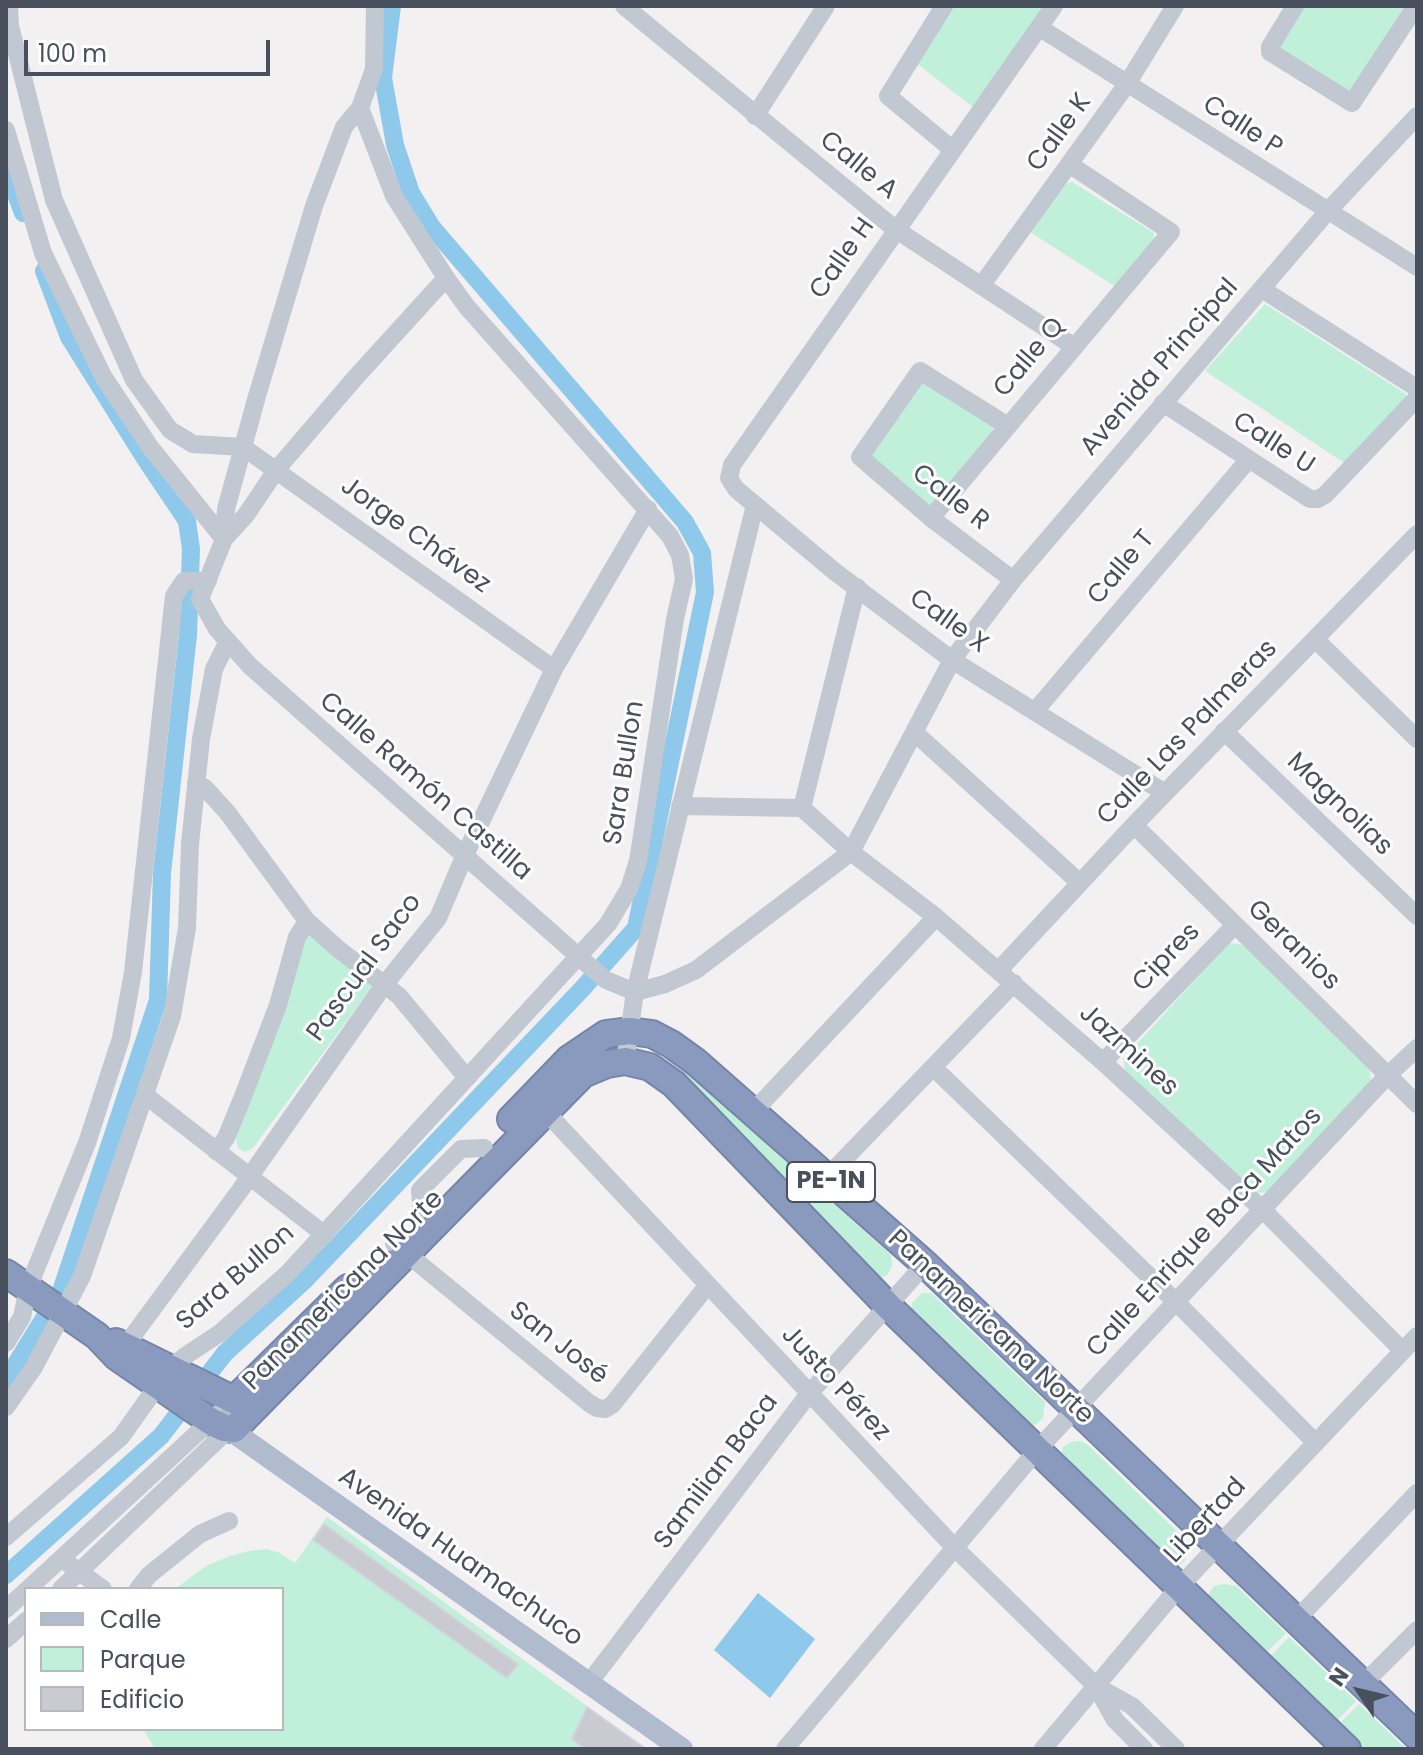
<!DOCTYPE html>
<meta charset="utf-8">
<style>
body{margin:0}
#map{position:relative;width:1423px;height:1755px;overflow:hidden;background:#f2f0f0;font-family:Poppins,sans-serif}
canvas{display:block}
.frame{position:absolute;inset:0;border:8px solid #48505d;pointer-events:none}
.legend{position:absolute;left:24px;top:1587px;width:260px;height:144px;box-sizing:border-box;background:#fff;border:2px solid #b6b9be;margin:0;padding:10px 14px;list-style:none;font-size:24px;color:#48505d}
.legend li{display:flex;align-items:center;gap:16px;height:40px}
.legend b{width:40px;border:2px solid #b6b9be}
.north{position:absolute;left:1319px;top:1651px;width:80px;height:80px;-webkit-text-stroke:6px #fff;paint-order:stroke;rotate:305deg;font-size:22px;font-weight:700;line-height:32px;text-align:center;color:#48505d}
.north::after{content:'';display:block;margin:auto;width:28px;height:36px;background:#48505d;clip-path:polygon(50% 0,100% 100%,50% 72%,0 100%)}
.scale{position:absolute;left:24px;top:40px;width:246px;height:36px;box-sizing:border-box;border:4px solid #48505d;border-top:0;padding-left:10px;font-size:24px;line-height:28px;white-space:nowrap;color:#48505d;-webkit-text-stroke:6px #fff;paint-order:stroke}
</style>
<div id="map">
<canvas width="1423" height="1755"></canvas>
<div class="frame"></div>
<ul class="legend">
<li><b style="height:10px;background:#b0bbce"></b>Calle</li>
<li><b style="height:22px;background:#c0efda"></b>Parque</li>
<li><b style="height:22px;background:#cacbd2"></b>Edificio</li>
</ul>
<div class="north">N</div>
<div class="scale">100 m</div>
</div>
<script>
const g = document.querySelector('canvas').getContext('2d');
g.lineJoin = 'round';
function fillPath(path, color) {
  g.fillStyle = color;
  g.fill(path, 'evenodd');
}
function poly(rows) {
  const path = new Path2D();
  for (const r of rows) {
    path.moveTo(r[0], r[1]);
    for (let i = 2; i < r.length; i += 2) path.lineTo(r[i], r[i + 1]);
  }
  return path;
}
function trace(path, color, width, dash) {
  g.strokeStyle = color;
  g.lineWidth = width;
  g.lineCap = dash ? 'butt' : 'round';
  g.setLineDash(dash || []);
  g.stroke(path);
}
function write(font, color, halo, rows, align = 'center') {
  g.font = font + ' Poppins,sans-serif';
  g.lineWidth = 6;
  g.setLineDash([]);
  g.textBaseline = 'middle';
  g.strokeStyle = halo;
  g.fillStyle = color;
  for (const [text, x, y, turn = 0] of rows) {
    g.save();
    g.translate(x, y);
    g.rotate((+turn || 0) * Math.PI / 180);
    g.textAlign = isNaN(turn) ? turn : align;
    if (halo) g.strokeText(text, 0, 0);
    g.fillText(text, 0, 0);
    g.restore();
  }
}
fillPath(poly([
 [951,6,1045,6,974,108,915,62],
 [1304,6,1406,6,1349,97,1278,49],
 [1072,182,1154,233,1154,239,1116,287,1030,232,1066,184],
 [1265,304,1406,394,1408,401,1346,464,1205,371],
 [920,384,929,384,993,426,993,432,932,508,869,457],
 [307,931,371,984,371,988,253,1148,245,1152,238,1148,236,1138],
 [1229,943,1248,945,1369,1066,1372,1087,1271,1192,1252,1193,1126,1077,1123,1059],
 [684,1071,891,1255,892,1266,887,1275,878,1280,677,1079],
 [922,1293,931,1293,1045,1402,1043,1418,1035,1425,1028,1427,910,1315,912,1303],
 [1080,1441,1087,1444,1189,1543,1185,1561,1178,1566,1169,1566,1060,1457,1063,1447,1070,1442],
 [327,1517,646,1749,155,1749,143,1729,282,1729,282,1589,175,1589,206,1566,230,1556,249,1551,266,1549,278,1552,295,1563],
 [1224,1584,1236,1586,1286,1633,1261,1658,1209,1600,1209,1593,1214,1586],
 [1289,1637,1356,1701,1332,1726,1265,1662],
 [1359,1704,1406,1749,1356,1749,1334,1729]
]), '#c0efda');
fillPath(poly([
 [758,1593,815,1639,770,1698,714,1650]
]), '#8ec8eb');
trace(poly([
 [6,167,23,213],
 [6,1380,61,1291,158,1000,162,873,188,635,191,549,187,521,146,460,69,337,44,271],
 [6,1575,161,1436,225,1353,305,1280,582,989,636,928,705,592,702,553,685,522,431,226,411,193,395,145,383,78,392,6]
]), '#8ec8eb', 18);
const building = poly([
 [324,1524,518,1664,507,1678,313,1540,324,1524],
 [587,1707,646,1749,585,1749,572,1739,587,1707]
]);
fillPath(building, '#cacbd2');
trace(building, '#d4d5db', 2);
const highway = poly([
 [511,1119,569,1059,606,1034,629,1031,652,1034,671,1044,696,1062,925,1264,1417,1736],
 [6,1273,97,1336,117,1357,210,1421,224,1428,234,1429,583,1074,607,1064,625,1061,650,1067,674,1084,889,1307,1347,1749],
 [116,1342,234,1400,348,1288]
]);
trace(highway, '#7485a9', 30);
trace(poly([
 [9,6,10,26,54,200,134,380,170,430,193,444,243,447,554,669],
 [375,6,374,69,360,108,344,127,314,206,257,396,226,509,224,539,200,599,217,629,250,666,586,963,606,980,635,992,665,984,696,970,851,852,952,660,1013,580,1327,212,1417,116],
 [624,6,895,229,1073,346],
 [944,6,888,96,953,150],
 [1054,6,732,465,729,478,736,489,834,571,952,660,1165,793],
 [1295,6,1270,47,1270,52,1352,103,1416,6],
 [1040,28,1417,267],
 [755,116,826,6],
 [6,130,43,253,103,376,150,447,224,539],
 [981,286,1127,84,1175,6],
 [1262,289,1415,387,1417,391],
 [1163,403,1310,499,1318,499,1325,495,1417,398],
 [1008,426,920,371,860,457,931,518,1013,580],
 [931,518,1171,232,1069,164],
 [224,539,246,515,277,469,355,378,446,278],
 [1315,639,1417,739],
 [1035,711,1249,459],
 [1224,731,1417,916],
 [914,732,1080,883],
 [196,784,205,788,227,812,307,921,337,948,399,996,467,1078],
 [680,806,802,808],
 [802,808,851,852,936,917,1103,1062,1262,1209,1402,1350],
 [802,808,857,587],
 [1134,825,1417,1104],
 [999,970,1134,825,1417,534],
 [625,1061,635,992,755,505],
 [1103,1062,1235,925],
 [934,1068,1176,1302,1316,1443],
 [145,1095,325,1235],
 [544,1110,955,1548,1096,1686,1115,1720,1144,1749],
 [752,1113,936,917],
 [216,1151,226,1138,242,1099,278,1005,297,937,307,921],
 [826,1178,1014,983],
 [422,1213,420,1190,461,1149,484,1148],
 [394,1243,589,1403,597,1408,605,1409,612,1405,707,1286],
 [6,1343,22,1317,28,1288,87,1143,121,1038,133,972,174,596,184,581,208,581],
 [126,1345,241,1189,384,985,438,918,464,857,554,669,648,509],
 [171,1368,185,1356,220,1333,287,1274,608,924,629,889,638,861,675,619,684,579,680,555,670,536,467,307,446,278,394,196,360,108],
 [6,1407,34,1367,82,1276,172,1016,187,928,190,844,201,739,214,669,228,641],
 [6,1537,121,1437,158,1385],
 [70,1565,103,1589],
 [28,1589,218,1414],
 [61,1589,229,1429],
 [138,1589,149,1575,200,1534,229,1521],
 [6,1609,26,1591],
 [1296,1620,1417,1493],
 [6,1639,26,1621],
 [589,1683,808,1395,925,1264],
 [1363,1684,1417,1630],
 [1096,1686,1132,1706,1176,1749],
 [785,1749,1038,1449,1388,1075,1417,1048],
 [1043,1749,1179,1587,1417,1336]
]), '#c1c8d1', 18);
trace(poly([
 [230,1417,229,1429,682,1749]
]), '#b0bbce', 22);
trace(highway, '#899abe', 26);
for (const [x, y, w] of [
 [831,1182,88]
]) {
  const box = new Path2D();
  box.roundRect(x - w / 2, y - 20, w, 40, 6);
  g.fillStyle = '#fff';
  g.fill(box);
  trace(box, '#48505d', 2);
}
write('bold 24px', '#48505d', null, [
 ["PE-1N",831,1182]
]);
write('26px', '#48505d', '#fff', [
 ["Calle P",1242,127,33],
 ["Calle K",1060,133,-54],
 ["Calle A",858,166,39],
 ["Calle H",843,259,-55],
 ["Calle Q",1030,358,-50],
 ["Avenida Principal",1160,368,-49],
 ["Calle U",1273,444,33],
 ["Calle R",950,498,38],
 ["Jorge Chávez",415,536,36],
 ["Calle T",1122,568,-50],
 ["Calle X",948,622,36],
 ["Calle Las Palmeras",1188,733,-46],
 ["Sara Bullon",625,773,-81],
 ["Calle Ramón Castilla",425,787,41],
 ["Magnolias",1339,805,44],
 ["Geranios",1293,946,44],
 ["Cipres",1167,958,-46],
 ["Pascual Saco",365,968,-54],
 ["Jazmines",1128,1051,42],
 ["Calle Enrique Baca Matos",1205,1233,-47],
 ["Sara Bullon",236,1278,-41],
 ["Panamericana Norte",344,1291,-45],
 ["Panamericana Norte",990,1328,43],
 ["San José",558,1344,38],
 ["Justo Pérez",835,1384,47],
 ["Samilian Baca",717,1472,-53],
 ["Libertad",1206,1521,-47],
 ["Avenida Huamachuco",460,1558,35]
]);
</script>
